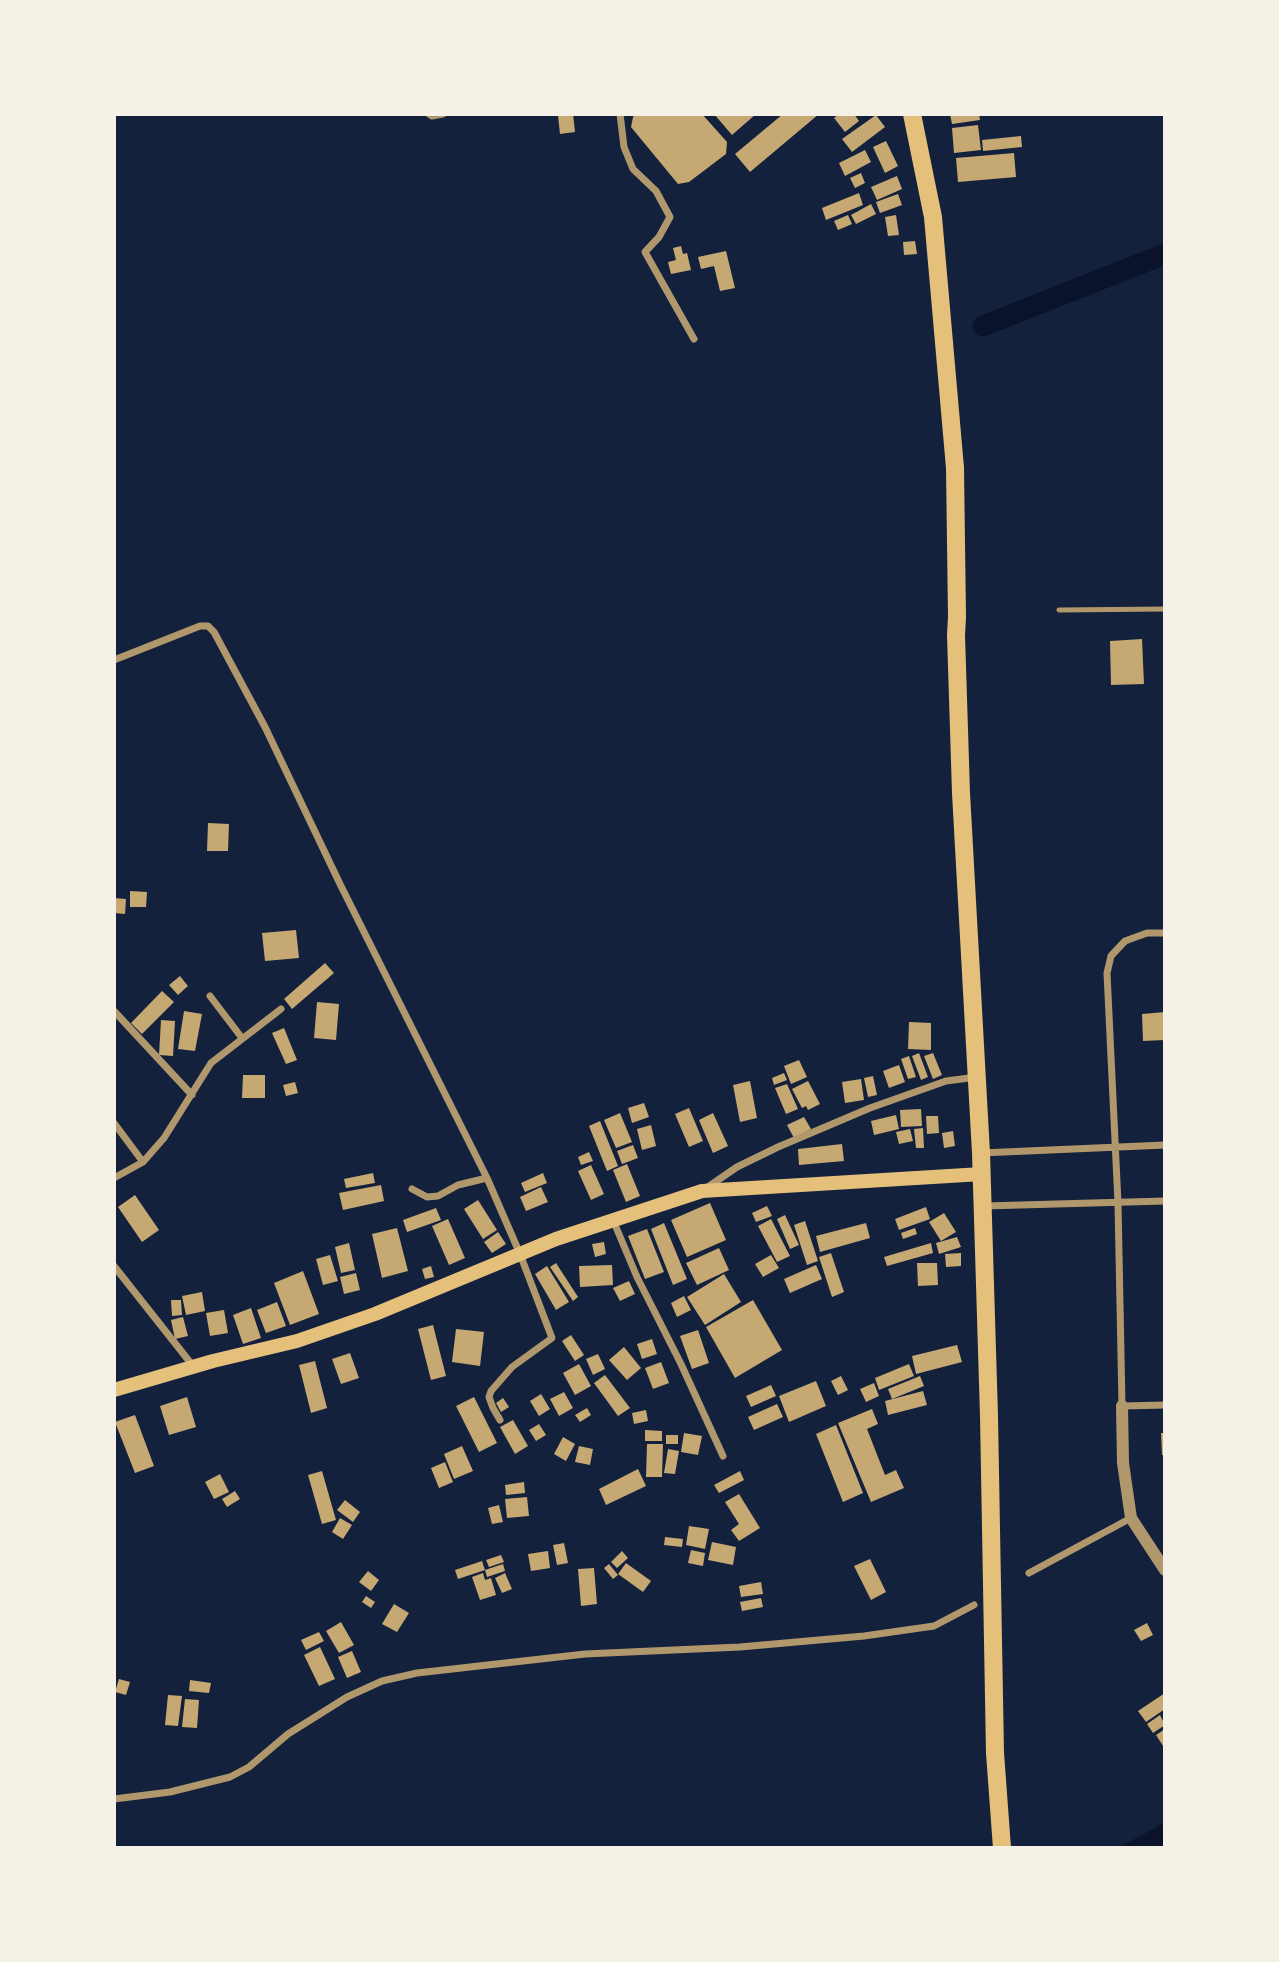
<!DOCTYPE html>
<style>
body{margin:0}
#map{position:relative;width:1279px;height:1962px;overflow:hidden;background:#14213d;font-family:"Nunito Sans",sans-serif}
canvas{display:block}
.frame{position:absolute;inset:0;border:116px solid #f6f1e7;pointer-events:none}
</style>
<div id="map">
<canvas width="1279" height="1962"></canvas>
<div class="frame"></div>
</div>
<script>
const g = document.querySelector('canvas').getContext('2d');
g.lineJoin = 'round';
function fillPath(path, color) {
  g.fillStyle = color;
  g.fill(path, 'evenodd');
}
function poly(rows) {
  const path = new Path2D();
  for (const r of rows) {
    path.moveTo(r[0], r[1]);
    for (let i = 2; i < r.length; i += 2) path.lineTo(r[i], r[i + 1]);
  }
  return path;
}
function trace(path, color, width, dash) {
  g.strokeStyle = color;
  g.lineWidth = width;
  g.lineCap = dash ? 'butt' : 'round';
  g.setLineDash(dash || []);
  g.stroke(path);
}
fillPath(poly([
 [1165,1822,1165,1848,1118,1848,1153,1829]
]), '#0b132b');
trace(poly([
 [983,326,1165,254]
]), '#0b132b', 21);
fillPath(poly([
 [573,114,575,132,560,134,558,116],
 [636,114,702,114,727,142,726,154,689,182,678,184,631,127,633,117],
 [714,114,756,114,732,135],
 [783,114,819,114,750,172,735,154],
 [839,114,854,114,859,121,845,132,834,118],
 [950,114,979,114,980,120,952,124],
 [876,115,885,127,852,152,842,139],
 [978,125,981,150,954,153,952,128],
 [1021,136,1022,147,983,151,982,140],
 [886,141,898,166,885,173,873,147],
 [865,150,871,162,845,176,839,163],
 [1014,153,1016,177,958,182,956,158],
 [861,173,865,183,855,188,850,178],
 [897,176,902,189,877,200,871,187],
 [859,193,863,205,826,220,822,208],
 [898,194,902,205,880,213,876,202],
 [871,204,876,214,856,224,851,215],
 [848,215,852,224,838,230,834,221],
 [896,215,899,235,888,236,885,217],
 [915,241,917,254,904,255,903,242],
 [681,246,683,254,687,253,691,270,671,274,668,262,676,260,673,248],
 [726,251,735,288,720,291,714,266,701,269,698,257],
 [1142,639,1144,684,1111,685,1110,641],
 [208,823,229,824,228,851,207,851],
 [130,891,147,892,146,907,130,907],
 [114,898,126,899,125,914,114,913],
 [296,930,299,958,265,961,262,933],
 [325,963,334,973,292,1009,284,999],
 [180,976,188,986,178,995,169,985],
 [162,991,174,1002,142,1034,131,1023],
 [317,1002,339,1004,336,1040,314,1038],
 [184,1011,202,1014,195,1051,178,1049],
 [1165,1012,1165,1040,1143,1041,1142,1014],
 [161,1020,175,1021,173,1056,159,1055],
 [909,1022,931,1023,931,1050,908,1049],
 [284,1028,297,1060,286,1064,272,1033],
 [919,1053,928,1077,921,1080,912,1056],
 [933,1053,942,1075,933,1079,924,1056],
 [909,1056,916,1077,908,1079,901,1059],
 [799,1060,807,1077,791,1084,784,1066],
 [899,1065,905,1082,889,1088,883,1071],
 [784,1073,787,1080,774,1085,772,1078],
 [243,1075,265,1075,265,1098,242,1098],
 [873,1076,877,1095,868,1097,864,1078],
 [861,1079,864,1100,845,1103,842,1082],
 [750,1081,757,1118,740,1122,733,1085],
 [808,1081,820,1104,808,1110,806,1106,802,1108,792,1089],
 [295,1082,298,1093,286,1096,283,1085],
 [787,1084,798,1109,786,1114,775,1088],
 [644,1103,649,1117,632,1123,628,1108],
 [689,1108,703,1141,689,1147,675,1114],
 [921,1109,922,1126,901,1127,900,1110],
 [620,1113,632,1142,616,1148,604,1120],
 [713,1113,728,1146,713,1153,699,1120],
 [896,1115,899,1129,874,1135,871,1121],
 [926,1116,938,1116,939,1133,927,1134],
 [804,1117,811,1129,794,1138,787,1125],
 [600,1121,618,1166,607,1171,589,1126],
 [651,1125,656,1146,642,1150,637,1129],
 [923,1128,924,1148,916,1148,914,1129],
 [910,1129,913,1141,899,1144,896,1132],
 [953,1131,955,1146,944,1148,942,1133],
 [842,1144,844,1161,799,1165,798,1149],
 [633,1145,638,1158,622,1164,617,1151],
 [589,1152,593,1161,581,1165,578,1157],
 [627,1164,640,1196,626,1202,613,1170],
 [591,1165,604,1194,591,1200,578,1171],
 [373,1173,375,1183,346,1188,344,1179],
 [543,1173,547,1183,525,1192,521,1183],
 [381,1185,384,1201,343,1210,339,1193],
 [541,1187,548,1202,526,1211,520,1197],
 [135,1195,159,1230,142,1242,118,1207],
 [478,1200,497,1230,483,1239,464,1209],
 [710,1203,726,1240,687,1257,671,1220],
 [767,1206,772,1216,756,1222,752,1213],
 [926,1207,930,1219,899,1230,895,1219],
 [436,1208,441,1220,407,1232,403,1220],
 [944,1213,956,1232,941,1241,929,1222],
 [785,1215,799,1245,790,1249,777,1219],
 [448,1219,465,1258,449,1265,432,1226],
 [771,1219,790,1256,777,1262,758,1226],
 [805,1221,818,1261,807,1265,794,1225],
 [664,1223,687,1279,673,1285,651,1229],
 [866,1223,870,1238,820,1252,816,1236],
 [397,1228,408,1271,382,1278,372,1234],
 [915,1228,917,1234,903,1239,901,1233],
 [647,1229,664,1272,645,1279,628,1236],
 [498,1232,506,1244,492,1253,484,1242],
 [957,1237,961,1247,939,1254,936,1243],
 [604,1242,606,1254,595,1257,592,1244],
 [349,1243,355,1270,341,1273,335,1247],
 [931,1243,933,1253,887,1266,884,1257],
 [719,1248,729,1270,697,1285,686,1263],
 [831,1253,844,1292,832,1297,819,1257],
 [961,1253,961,1266,946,1267,945,1254],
 [330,1255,338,1281,323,1285,316,1259],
 [771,1255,779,1268,763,1277,755,1264],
 [556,1263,578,1297,573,1301,550,1267],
 [917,1263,937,1263,938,1285,918,1286],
 [612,1265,613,1285,580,1287,579,1266],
 [816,1265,822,1279,790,1293,784,1279],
 [431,1266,434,1277,425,1279,422,1269],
 [547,1266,569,1302,556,1310,535,1274],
 [303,1271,319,1314,290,1325,274,1283],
 [356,1273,360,1290,344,1294,340,1277],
 [724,1274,741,1302,705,1325,687,1297],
 [629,1281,635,1294,620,1301,613,1288],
 [202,1292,205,1311,186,1315,182,1296],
 [684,1296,691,1310,677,1317,671,1303],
 [171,1300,181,1300,182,1315,172,1316],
 [753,1300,782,1350,735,1378,706,1327],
 [277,1302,286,1326,266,1333,257,1310],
 [251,1308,261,1338,243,1344,233,1315],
 [224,1310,228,1333,210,1336,206,1313],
 [183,1317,188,1336,175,1339,171,1320],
 [433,1325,446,1376,431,1380,418,1329],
 [456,1329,484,1332,480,1366,452,1362],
 [698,1330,709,1363,692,1369,680,1336],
 [571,1335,584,1355,575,1361,562,1341],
 [652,1339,657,1354,642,1359,637,1344],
 [957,1345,962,1362,916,1374,912,1356],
 [624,1347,641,1368,627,1380,609,1360],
 [350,1353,359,1378,341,1384,332,1359],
 [598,1354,605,1369,593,1375,586,1359],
 [315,1361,327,1408,311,1413,299,1365],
 [661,1362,669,1383,653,1389,645,1368],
 [579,1364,591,1386,575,1395,563,1373],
 [909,1364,914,1376,879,1390,875,1378],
 [605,1375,630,1408,618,1416,594,1383],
 [841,1376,848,1390,838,1395,831,1381],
 [920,1376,924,1386,892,1399,888,1389],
 [816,1381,826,1406,789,1422,779,1396],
 [874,1383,879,1396,866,1402,860,1389],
 [771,1385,776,1396,751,1407,746,1396],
 [923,1391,927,1405,888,1415,885,1401],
 [564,1392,573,1408,559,1416,550,1399],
 [541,1394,550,1409,539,1416,530,1401],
 [187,1397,196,1427,169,1435,160,1406],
 [474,1397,497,1443,479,1452,456,1406],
 [503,1398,509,1407,501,1412,496,1403],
 [777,1404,783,1417,754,1430,748,1417],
 [587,1408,591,1415,580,1422,575,1415],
 [872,1409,878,1424,867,1429,885,1475,896,1470,904,1488,871,1502,838,1423],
 [646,1410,648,1421,634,1424,632,1413],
 [135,1415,154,1466,135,1473,115,1422],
 [513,1420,528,1446,515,1454,500,1427],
 [539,1424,546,1435,536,1441,529,1430],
 [836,1425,863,1493,843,1502,816,1434],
 [645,1430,662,1431,662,1441,645,1441],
 [684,1433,702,1436,698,1455,681,1452],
 [1161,1433,1165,1433,1165,1455,1162,1455],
 [666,1435,678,1435,678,1444,666,1444],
 [563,1437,575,1444,566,1461,554,1454],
 [647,1444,663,1444,662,1477,646,1477],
 [462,1446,473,1471,454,1479,444,1454],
 [579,1446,593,1449,590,1465,575,1462],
 [668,1449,679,1451,675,1474,664,1473],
 [445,1462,453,1482,439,1488,431,1468],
 [638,1469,646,1486,606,1505,599,1489],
 [322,1471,336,1520,322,1524,308,1475],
 [740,1471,744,1480,719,1493,714,1485],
 [220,1474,229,1492,214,1499,205,1482],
 [524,1482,525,1493,506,1495,505,1485],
 [235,1491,240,1499,227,1507,222,1499],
 [739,1494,760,1528,739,1541,731,1530,739,1524,725,1502],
 [527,1497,529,1516,507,1518,505,1499],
 [345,1500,360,1512,353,1522,337,1510],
 [499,1505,503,1522,492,1524,488,1508],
 [340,1518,352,1525,343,1539,332,1532],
 [689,1526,709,1529,705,1549,686,1545],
 [665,1537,683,1539,682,1547,664,1545],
 [712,1542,736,1547,733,1565,708,1560],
 [564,1543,568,1563,557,1565,553,1545],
 [691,1550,705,1553,703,1566,688,1563],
 [548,1551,550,1568,531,1571,528,1554],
 [622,1551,628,1558,617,1568,611,1562],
 [501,1555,504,1562,489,1567,486,1560],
 [870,1559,886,1592,871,1600,854,1566],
 [482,1561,485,1570,458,1579,455,1570],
 [626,1563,651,1581,643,1592,618,1574],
 [503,1564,505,1571,487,1577,485,1570],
 [609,1564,618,1575,613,1579,604,1568],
 [594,1568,597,1604,581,1606,578,1569],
 [368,1571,379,1580,371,1591,359,1582],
 [483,1573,485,1580,491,1578,496,1595,480,1600,472,1577],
 [505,1573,512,1589,502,1593,495,1578],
 [761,1582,763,1594,741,1597,739,1586],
 [366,1596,375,1602,371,1608,362,1602],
 [761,1598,763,1607,742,1611,740,1602],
 [394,1604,409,1613,397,1632,382,1624],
 [341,1622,354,1645,339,1653,326,1631],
 [1147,1623,1153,1635,1141,1641,1134,1630],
 [319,1632,324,1641,306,1650,301,1640],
 [320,1647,335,1679,319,1686,304,1655],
 [352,1651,361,1672,347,1678,338,1657],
 [119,1679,130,1682,126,1695,115,1692],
 [190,1680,211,1683,209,1693,189,1691],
 [1165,1693,1165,1709,1146,1722,1138,1711],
 [168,1695,182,1696,178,1726,165,1725],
 [185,1699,199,1700,197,1728,182,1727],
 [1160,1715,1165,1725,1153,1733,1147,1724],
 [1165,1729,1165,1749,1156,1735]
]), '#c6a872');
trace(poly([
 [1059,610,1165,609]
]), '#b1986c', 5);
trace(poly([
 [429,114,432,116,443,114],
 [620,114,624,147,633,169,656,191,670,217,659,237,645,252,694,339],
 [114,660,200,626,208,626,214,632,265,727,340,884,487,1178,520,1254,552,1338,512,1367,491,1391,489,1397,493,1408,500,1420],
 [1165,933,1147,933,1125,941,1111,956,1107,973,1118,1203,1122,1406,1165,1405],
 [210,996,242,1038],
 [114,1011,192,1095],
 [114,1123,143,1162],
 [981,1153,1165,1145],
 [114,1178,143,1162,164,1138,211,1063,281,1009],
 [412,1189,427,1197,438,1196,458,1185,487,1178],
 [705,1189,737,1167,778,1147,870,1108,946,1081,977,1077],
 [984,1206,1165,1201],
 [613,1220,637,1277,681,1364,723,1456],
 [114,1266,193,1366],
 [1029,1573,1131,1518],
 [114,1799,170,1792,230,1777,249,1767,288,1734,347,1697,382,1681,417,1673,585,1654,740,1647,864,1636,934,1626,974,1605]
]), '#b1986c', 7);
trace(poly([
 [1122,1406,1123,1463,1131,1518,1165,1570]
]), '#b1986c', 12);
trace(poly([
 [114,1390,213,1361,297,1341,375,1314,556,1239,702,1191,982,1174]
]), '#e5c07b', 14);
trace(poly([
 [912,114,933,217,955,468,957,617,956,635,961,793,981,1153,989,1416,995,1753,1002,1848]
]), '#e5c07b', 18);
</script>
